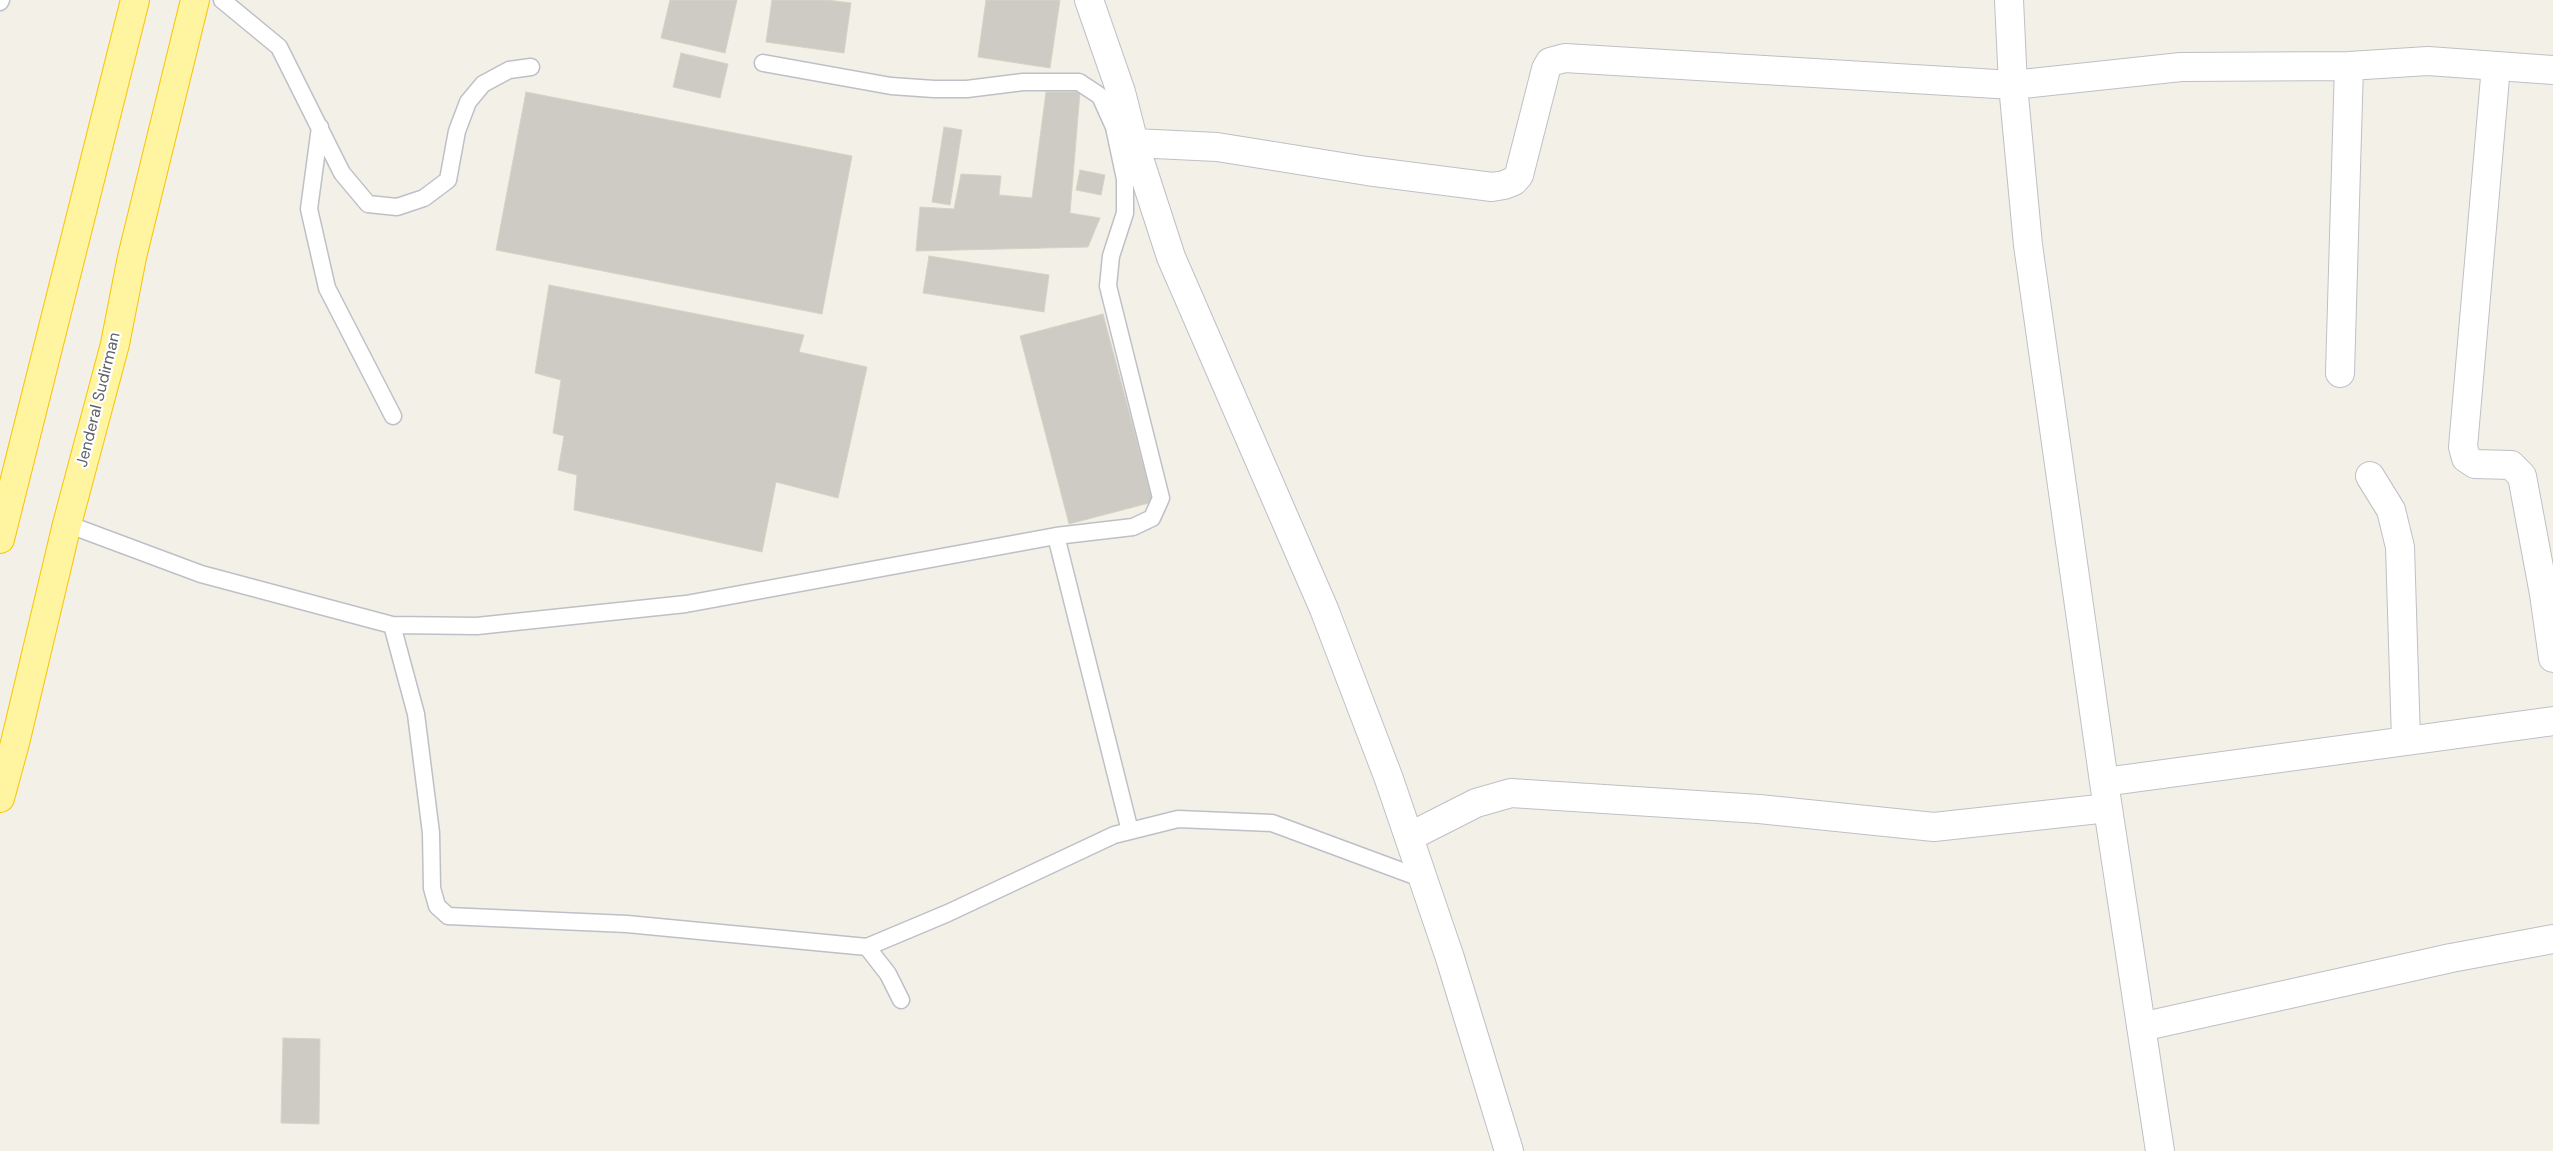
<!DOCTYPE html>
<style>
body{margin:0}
canvas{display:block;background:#f2f0e7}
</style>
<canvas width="2553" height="1151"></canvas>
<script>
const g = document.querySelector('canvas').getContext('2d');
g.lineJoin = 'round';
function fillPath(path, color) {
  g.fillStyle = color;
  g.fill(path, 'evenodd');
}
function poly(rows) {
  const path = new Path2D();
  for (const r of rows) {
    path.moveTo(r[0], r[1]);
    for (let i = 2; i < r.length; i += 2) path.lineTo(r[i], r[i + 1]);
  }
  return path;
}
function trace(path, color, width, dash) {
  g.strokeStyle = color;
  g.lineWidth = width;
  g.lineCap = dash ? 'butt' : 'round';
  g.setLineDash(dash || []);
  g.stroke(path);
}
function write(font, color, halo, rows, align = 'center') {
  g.font = font + ' "DM Sans",sans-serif';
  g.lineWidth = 4.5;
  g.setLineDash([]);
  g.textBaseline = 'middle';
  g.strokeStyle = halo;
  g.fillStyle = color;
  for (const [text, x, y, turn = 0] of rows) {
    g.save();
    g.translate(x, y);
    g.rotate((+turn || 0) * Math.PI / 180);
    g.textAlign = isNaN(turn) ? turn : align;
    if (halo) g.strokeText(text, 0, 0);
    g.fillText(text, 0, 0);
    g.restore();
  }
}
const building = poly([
 [670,0,737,0,725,53,661,38,670,0],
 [772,0,827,0,851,3,844,53,766,42,772,0],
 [986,0,1060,0,1050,68,978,57,986,0],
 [681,53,728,64,720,98,673,87,681,53],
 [526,92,852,156,822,314,496,250,526,92],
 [1046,92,1080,92,1070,213,1100,218,1088,247,916,251,920,207,954,209,961,174,1001,176,999,195,1032,198,1046,92],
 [944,127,962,130,950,205,932,202,944,127],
 [1080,170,1105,175,1101,195,1076,190,1080,170],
 [929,256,1049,275,1044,312,923,293,929,256],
 [549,285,804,335,799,352,867,367,838,498,776,482,762,552,574,510,577,475,558,470,564,436,553,433,561,380,535,373,549,285],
 [1103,314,1153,502,1069,524,1020,336,1103,314],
 [283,1038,320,1039,319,1124,281,1123,283,1038]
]);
fillPath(building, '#cdcbc4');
trace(building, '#d7d3c4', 1);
const service = poly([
 [222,0,279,47,342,173,368,204,397,207,424,198,448,180,457,131,468,102,483,84,509,70,531,67],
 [0,2,1,0],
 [320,127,309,209,327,288,393,416],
 [67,524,201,574,392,625,477,626,686,604,1056,536,1133,527,1152,518,1161,498,1108,286,1111,256,1125,213,1125,179,1114,127,1100,96,1079,82,1023,82,967,89,934,89,891,86,763,63],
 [1056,536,1130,831],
 [392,625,416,714,431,833,432,888,437,906,448,916,627,924,867,947,888,974,901,1000],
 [867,947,948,913,1114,835,1178,819,1272,823,1423,879]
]);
const minor = poly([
 [1089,0,1121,92,1134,143,1171,257,1324,609,1389,779,1450,958,1509,1151],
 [2009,0,2013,85,2028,245,2104,782,2160,1151],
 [2496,66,2463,447,2466,458,2475,464,2511,465,2522,476,2544,594,2553,658],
 [1134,143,1217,147,1367,171,1492,187,1504,185,1514,181,1519,175,1546,69,1550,62,1565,58,2013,85,2181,67,2349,66,2428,61,2553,70],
 [2340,373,2349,66],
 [2370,476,2391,510,2400,547,2406,740],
 [2104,782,2553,721],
 [1409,837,1476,803,1511,793,1759,809,1934,827,2108,808],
 [2141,1027,2451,958,2553,939]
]);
const trunk = poly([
 [0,539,135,0],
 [0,798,15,743,67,524,115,344,132,257,195,0]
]);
trace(service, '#bec0c7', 19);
trace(minor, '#bec0c7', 30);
trace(trunk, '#f9c400', 30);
trace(service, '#fff', 16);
trace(minor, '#fff', 28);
trace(trunk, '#fff4a0', 28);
write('16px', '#5e6269', '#fff', [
 ["Jenderal Sudirman",99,400,-76]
]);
</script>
